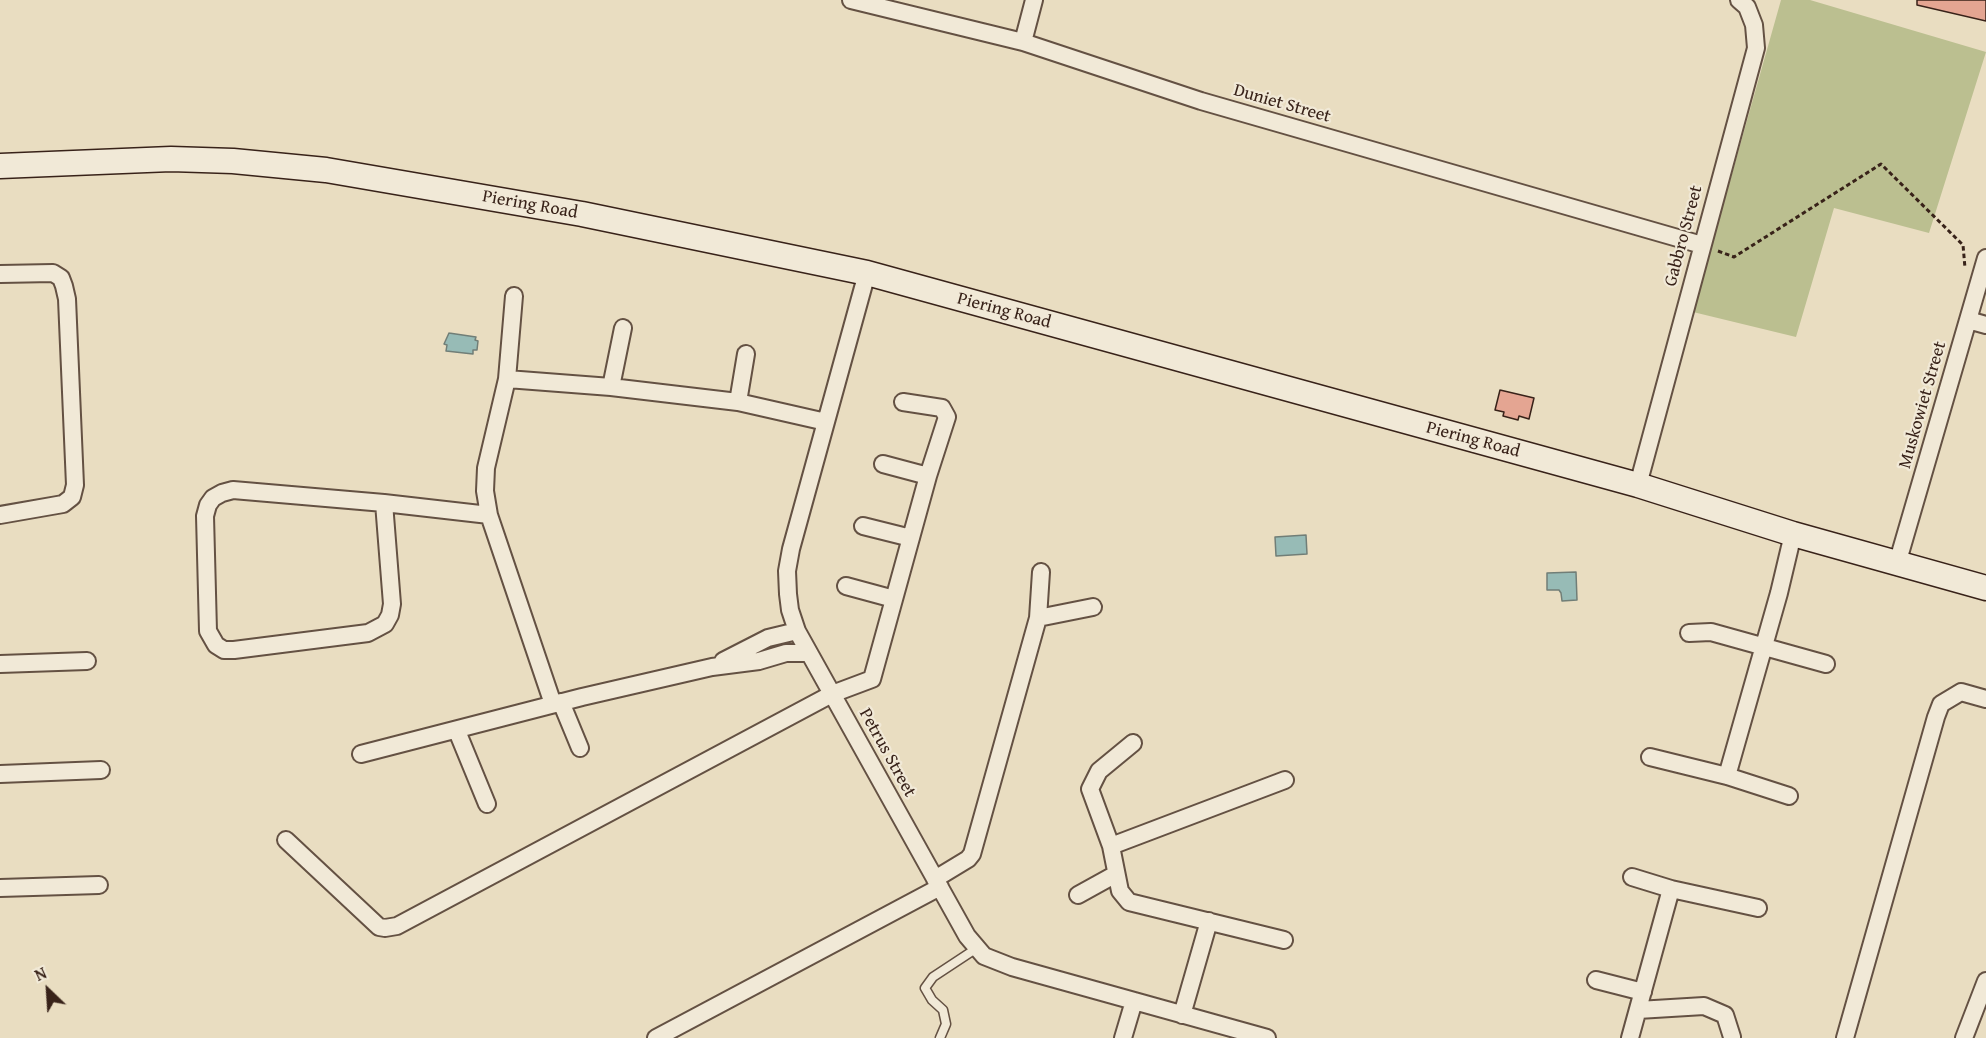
<!DOCTYPE html>
<style>
body{margin:0}
#map{position:relative;width:1986px;height:1038px;overflow:hidden;background:#e9ddc1;font-family:"Gentium Book Plus",serif}
canvas{display:block}
.north{position:absolute;left:18px;top:960px;width:60px;height:60px;-webkit-text-stroke:4px #f1e9d7;paint-order:stroke;rotate:335deg;font-size:16px;font-weight:700;line-height:24px;text-align:center;color:#382219}
.north::after{content:'';display:block;margin:auto;width:21px;height:27px;background:#382219;clip-path:polygon(50% 0,100% 100%,50% 72%,0 100%)}
</style>
<div id="map">
<canvas width="1986" height="1038"></canvas>
<div class="north">N</div>
</div>
<script>
const g = document.querySelector('canvas').getContext('2d');
g.lineJoin = 'round';
function fillPath(path, color) {
  g.fillStyle = color;
  g.fill(path, 'evenodd');
}
function poly(rows) {
  const path = new Path2D();
  for (const r of rows) {
    path.moveTo(r[0], r[1]);
    for (let i = 2; i < r.length; i += 2) path.lineTo(r[i], r[i + 1]);
  }
  return path;
}
function trace(path, color, width, dash) {
  g.strokeStyle = color;
  g.lineWidth = width;
  g.lineCap = dash ? 'butt' : 'round';
  g.setLineDash(dash || []);
  g.stroke(path);
}
function write(font, color, halo, rows, align = 'center') {
  g.font = font + ' "Gentium Book Plus",serif';
  g.lineWidth = 4.5;
  g.setLineDash([]);
  g.textBaseline = 'middle';
  g.strokeStyle = halo;
  g.fillStyle = color;
  for (const [text, x, y, turn = 0] of rows) {
    g.save();
    g.translate(x, y);
    g.rotate((+turn || 0) * Math.PI / 180);
    g.textAlign = isNaN(turn) ? turn : align;
    if (halo) g.strokeText(text, 0, 0);
    g.fillText(text, 0, 0);
    g.restore();
  }
}
fillPath(poly([
 [1781,0,1810,0,1986,52,1929,233,1834,208,1796,337,1693,312]
]), '#bbbf90');
const water = poly([
 [449,333,476,337,475,340,478,341,477,350,473,350,473,354,446,351,447,345,444,344,449,333],
 [1306,535,1307,554,1276,556,1275,537,1306,535],
 [1576,572,1577,600,1562,601,1561,593,1559,590,1547,590,1547,573,1576,572]
]);
fillPath(water, '#97bbb6');
trace(water, '#717e77', 1.5);
const building = poly([
 [1917,0,1986,0,1986,21,1917,5,1917,0],
 [1500,390,1534,398,1529,419,1519,416,1518,420,1503,416,1504,412,1495,410,1500,390]
]);
fillPath(building, '#e4a592');
trace(building, '#382219', 1.5);
const lane = poly([
 [940,1038,946,1024,943,1010,932,1000,925,988,933,977,977,948]
]);
const street = poly([
 [851,0,1023,42,1201,101,1702,245],
 [1023,42,1034,0],
 [867,273,791,549,787,571,788,594,790,610,797,631,967,936,984,956,1012,967,1267,1038],
 [0,274,53,273,61,278,64,286,67,299,75,485,72,497,63,504,0,515],
 [514,296,507,379,486,468,485,491,489,515,553,704],
 [1968,320,1986,325],
 [507,379,611,387,738,402,826,422],
 [611,387,623,328],
 [738,402,746,354],
 [883,464,928,476],
 [1638,485,1756,48,1754,25,1747,7,1739,0],
 [384,503,392,604,390,615,385,624,368,633,234,650,224,650,216,645,208,631,205,516,208,505,213,498,222,493,233,490,384,503,489,515],
 [863,526,911,538],
 [1897,564,1986,258],
 [846,586,894,599],
 [1038,618,1041,572],
 [1689,633,1711,632,1826,664],
 [723,661,768,638,797,631],
 [0,664,87,661],
 [561,702,580,748],
 [457,731,487,804],
 [361,754,582,697,712,667,759,661,786,653,809,653],
 [1650,757,1727,776,1789,796],
 [0,774,101,770],
 [1727,776,1779,593,1793,534],
 [286,840,379,927,385,928,397,926,832,694,872,679,928,476,947,417,942,408,903,402],
 [1111,846,1090,789,1099,771,1133,743],
 [1632,877,1671,889],
 [935,879,968,859,972,854,1038,618,1093,607],
 [0,888,99,885],
 [1078,895,1116,874],
 [1284,940,1129,902,1120,891,1111,846,1285,780],
 [1596,980,1643,992],
 [1638,1010,1704,1006,1725,1015,1732,1037],
 [1182,1015,1209,921],
 [656,1038,940,887],
 [1123,1038,1134,1001],
 [1630,1038,1671,889,1758,908],
 [1845,1038,1936,717,1941,704,1961,692,1986,699],
 [1964,1038,1986,981]
]);
const secondary = poly([
 [0,166,171,159,233,161,326,170,582,214,867,273,1638,485,1793,534,1986,588]
]);
trace(lane, '#645143', 11);
trace(street, '#645143', 20);
trace(secondary, '#382219', 27);
trace(poly([
 [1718,251,1734,257,1881,164,1963,245,1965,268]
]), '#382219', 3, [4.5, 3]);
trace(lane, '#f1e9d7', 8);
trace(street, '#f1e9d7', 16);
trace(secondary, '#f1e9d7', 24);
write('18px', '#382219', '#f1e9d7', [
 ["Duniet Street",1282,104,16],
 ["Piering Road",530,205,10],
 ["Gabbro Street",1684,236,-75],
 ["Piering Road",1004,311,15],
 ["Muskowiet Street",1923,405,-74],
 ["Piering Road",1473,440,15],
 ["Petrus Street",887,753,61]
]);
</script>
